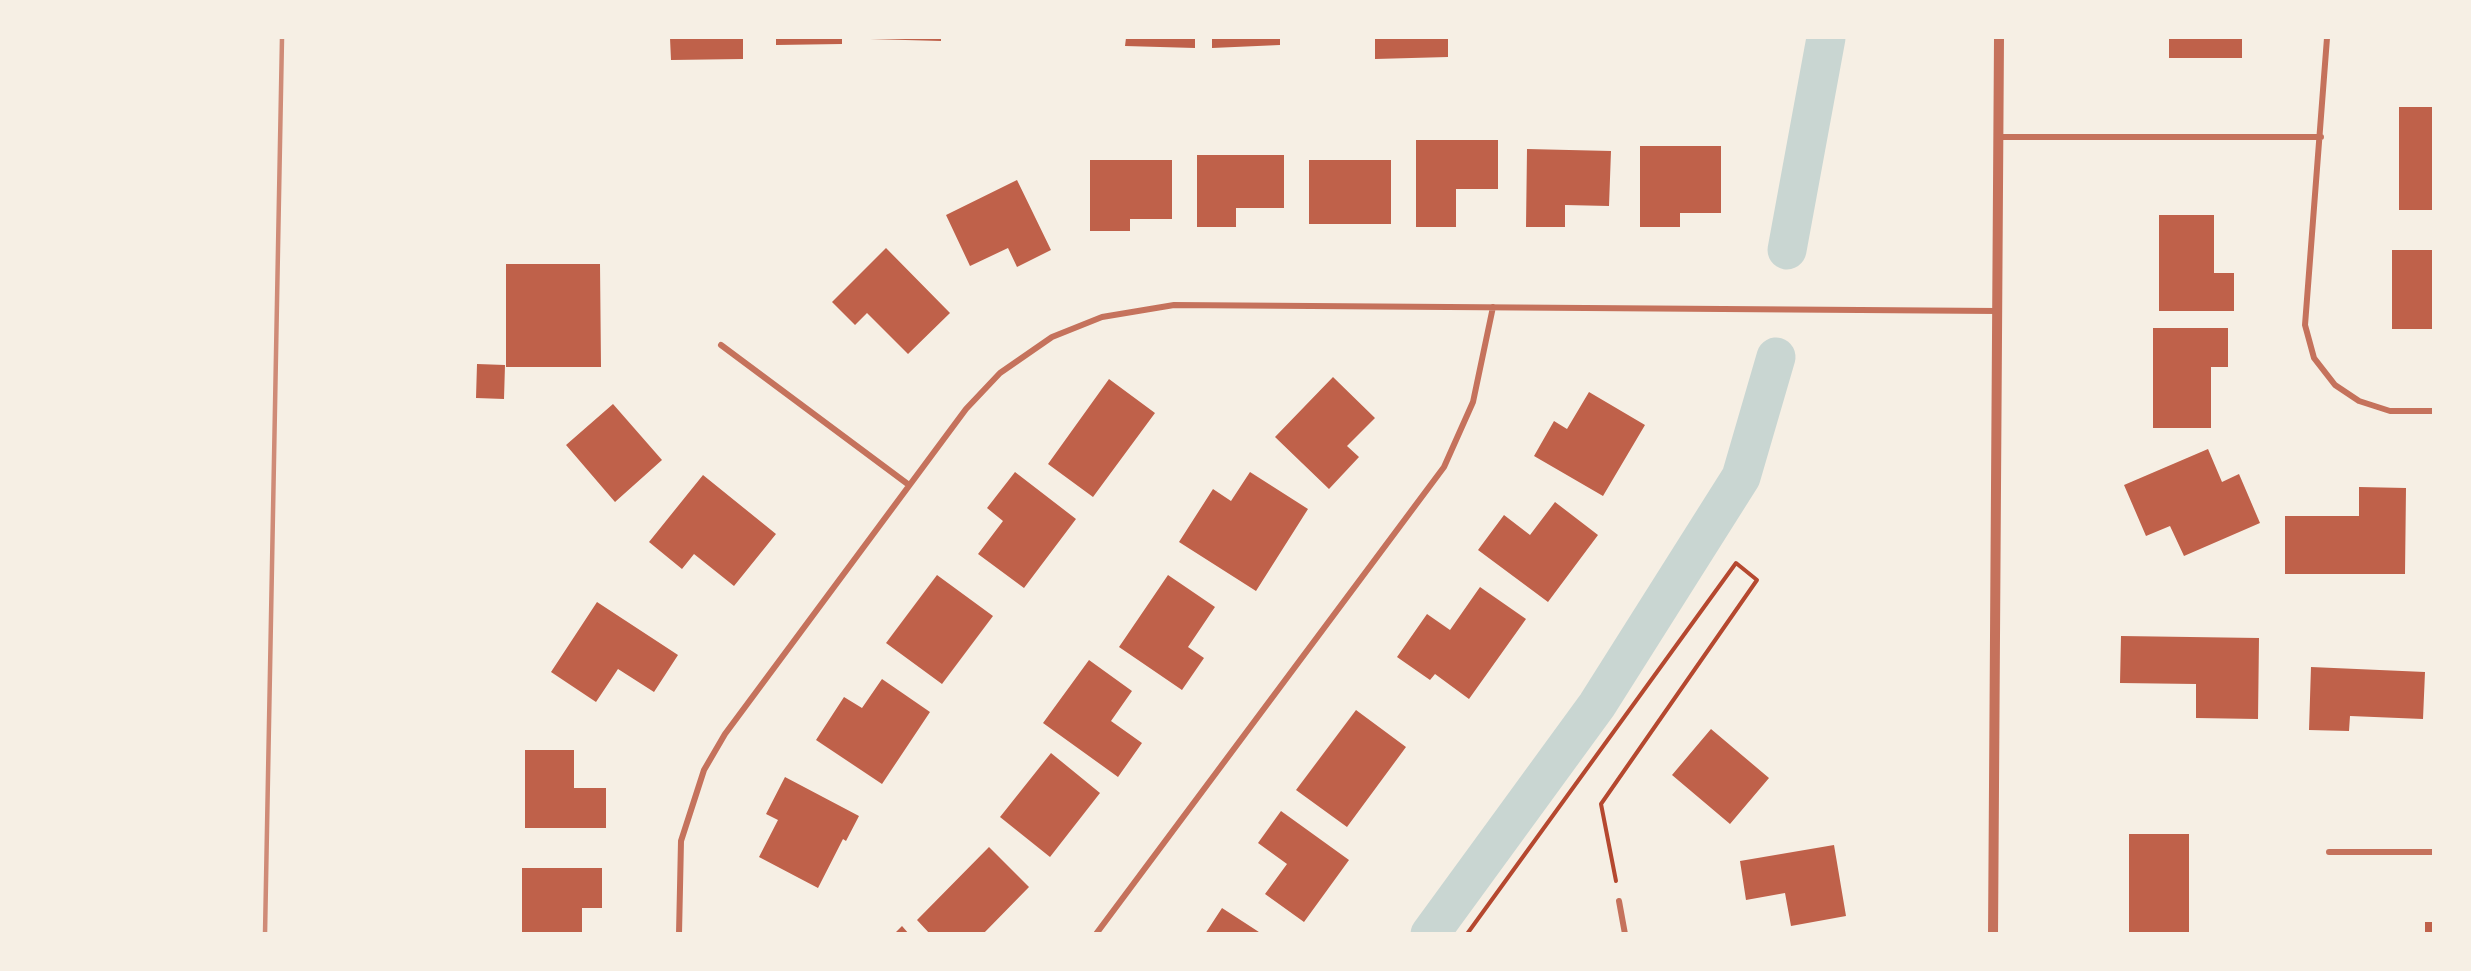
<!DOCTYPE html>
<style>
body{margin:0}
#map{position:relative;width:2471px;height:971px;overflow:hidden;background:#f6efe4;font-family:"Golos Text",sans-serif}
canvas{display:block}
.frame{position:absolute;inset:0;border:39px solid #f6efe4;pointer-events:none}
</style>
<div id="map">
<canvas width="2471" height="971"></canvas>
<div class="frame"></div>
</div>
<script>
const g = document.querySelector('canvas').getContext('2d');
g.lineJoin = 'round';
function poly(rows) {
  const path = new Path2D();
  for (const r of rows) {
    path.moveTo(r[0], r[1]);
    for (let i = 2; i < r.length; i += 2) path.lineTo(r[i], r[i + 1]);
  }
  return path;
}
function trace(path, color, width, dash) {
  g.strokeStyle = color;
  g.lineWidth = width;
  g.lineCap = dash ? 'butt' : 'round';
  g.setLineDash(dash || []);
  g.stroke(path);
}
function fillPath(path, color) {
  g.fillStyle = color;
  g.fill(path, 'evenodd');
}
trace(poly([
 [1787,250,1826,38],
 [1430,934,1597,705,1741,477,1776,357]
]), '#c9d6d2', 39);
fillPath(poly([
 [670,38,743,38,743,59,671,60],
 [776,38,842,38,842,44,776,45],
 [870,38,941,38,941,41,870,39],
 [1126,38,1195,38,1195,48,1125,46],
 [1212,38,1280,38,1280,45,1212,48],
 [1375,38,1448,38,1448,57,1375,59],
 [2169,38,2242,38,2242,58,2169,58],
 [2399,107,2434,107,2434,210,2399,210],
 [1416,140,1498,140,1498,189,1456,189,1456,227,1416,227],
 [1640,146,1721,146,1721,213,1680,213,1680,227,1640,227],
 [1527,149,1611,151,1609,206,1565,205,1565,227,1526,227],
 [1197,155,1284,155,1284,208,1236,208,1236,227,1197,227],
 [1090,160,1172,160,1172,219,1130,219,1130,231,1090,231],
 [1309,160,1391,160,1391,224,1309,224],
 [1017,180,1051,250,1017,267,1008,248,970,266,946,215],
 [2159,215,2214,215,2214,273,2234,273,2234,311,2159,311],
 [886,248,950,313,908,354,867,313,855,325,832,302],
 [2392,250,2434,250,2434,329,2392,329],
 [506,264,600,264,601,367,506,367],
 [2153,328,2228,328,2228,367,2211,367,2211,428,2153,428],
 [477,364,505,365,504,399,476,398],
 [1333,377,1375,418,1347,446,1359,457,1329,489,1275,437],
 [1109,379,1155,413,1093,497,1048,464],
 [1589,392,1645,425,1603,496,1534,456,1554,421,1567,429],
 [613,404,662,460,615,502,566,445],
 [2208,449,2222,482,2239,474,2260,523,2184,556,2170,526,2146,536,2124,485],
 [1015,472,1076,519,1024,588,978,554,1003,521,987,508],
 [1250,472,1308,509,1256,591,1179,542,1213,489,1231,501],
 [703,475,776,534,734,586,694,554,682,569,649,542],
 [2359,487,2406,488,2405,574,2285,574,2285,516,2359,516],
 [1555,502,1598,535,1548,602,1478,550,1504,515,1530,535],
 [937,575,993,616,942,684,886,643],
 [1168,575,1215,607,1188,647,1204,658,1182,690,1119,647],
 [1480,587,1526,619,1469,699,1435,674,1430,680,1397,657,1427,614,1450,630],
 [597,602,678,655,654,692,618,669,596,702,551,672],
 [2121,636,2259,638,2258,719,2196,718,2196,684,2120,683],
 [1089,660,1132,691,1111,721,1142,743,1118,777,1043,723],
 [2311,667,2425,672,2423,719,2350,716,2349,731,2309,730],
 [882,679,930,712,882,784,816,740,844,697,862,708],
 [1356,710,1406,747,1347,827,1296,790],
 [1711,729,1769,778,1730,824,1672,775],
 [525,750,574,750,574,788,606,788,606,828,525,828],
 [1051,753,1100,793,1050,857,1000,817],
 [785,777,859,816,846,841,843,839,818,888,759,857,778,820,766,814],
 [1281,811,1349,860,1304,922,1265,894,1287,864,1258,843],
 [2129,834,2189,834,2189,934,2129,934],
 [1834,845,1846,916,1791,926,1785,893,1746,900,1740,861],
 [989,847,1029,887,983,934,930,934,917,920],
 [522,868,602,868,602,908,582,908,582,934,522,934],
 [1222,908,1262,934,1205,934],
 [2425,922,2434,922,2434,934,2425,934],
 [902,926,909,934,894,934]
]), '#bf614a');
trace(poly([
 [1467,934,1736,563,1757,580,1601,804,1616,881]
]), '#b5482f', 4);
trace(poly([
 [2327,38,2305,325,2314,358,2335,385,2359,401,2390,411,2434,411],
 [1998,137,2321,137],
 [721,345,909,485],
 [2329,852,2434,852],
 [1619,901,1625,934],
 [679,934,681,841,704,770,725,734,966,409,1000,373,1052,337,1102,317,1174,305,1997,311],
 [1096,934,1444,467,1473,402,1493,307]
]), '#c5725c', 6);
trace(poly([
 [1993,934,1999,38]
]), '#c5725c', 10);
trace(poly([
 [265,934,282,38]
]), '#cf8b77', 4.5);
</script>
